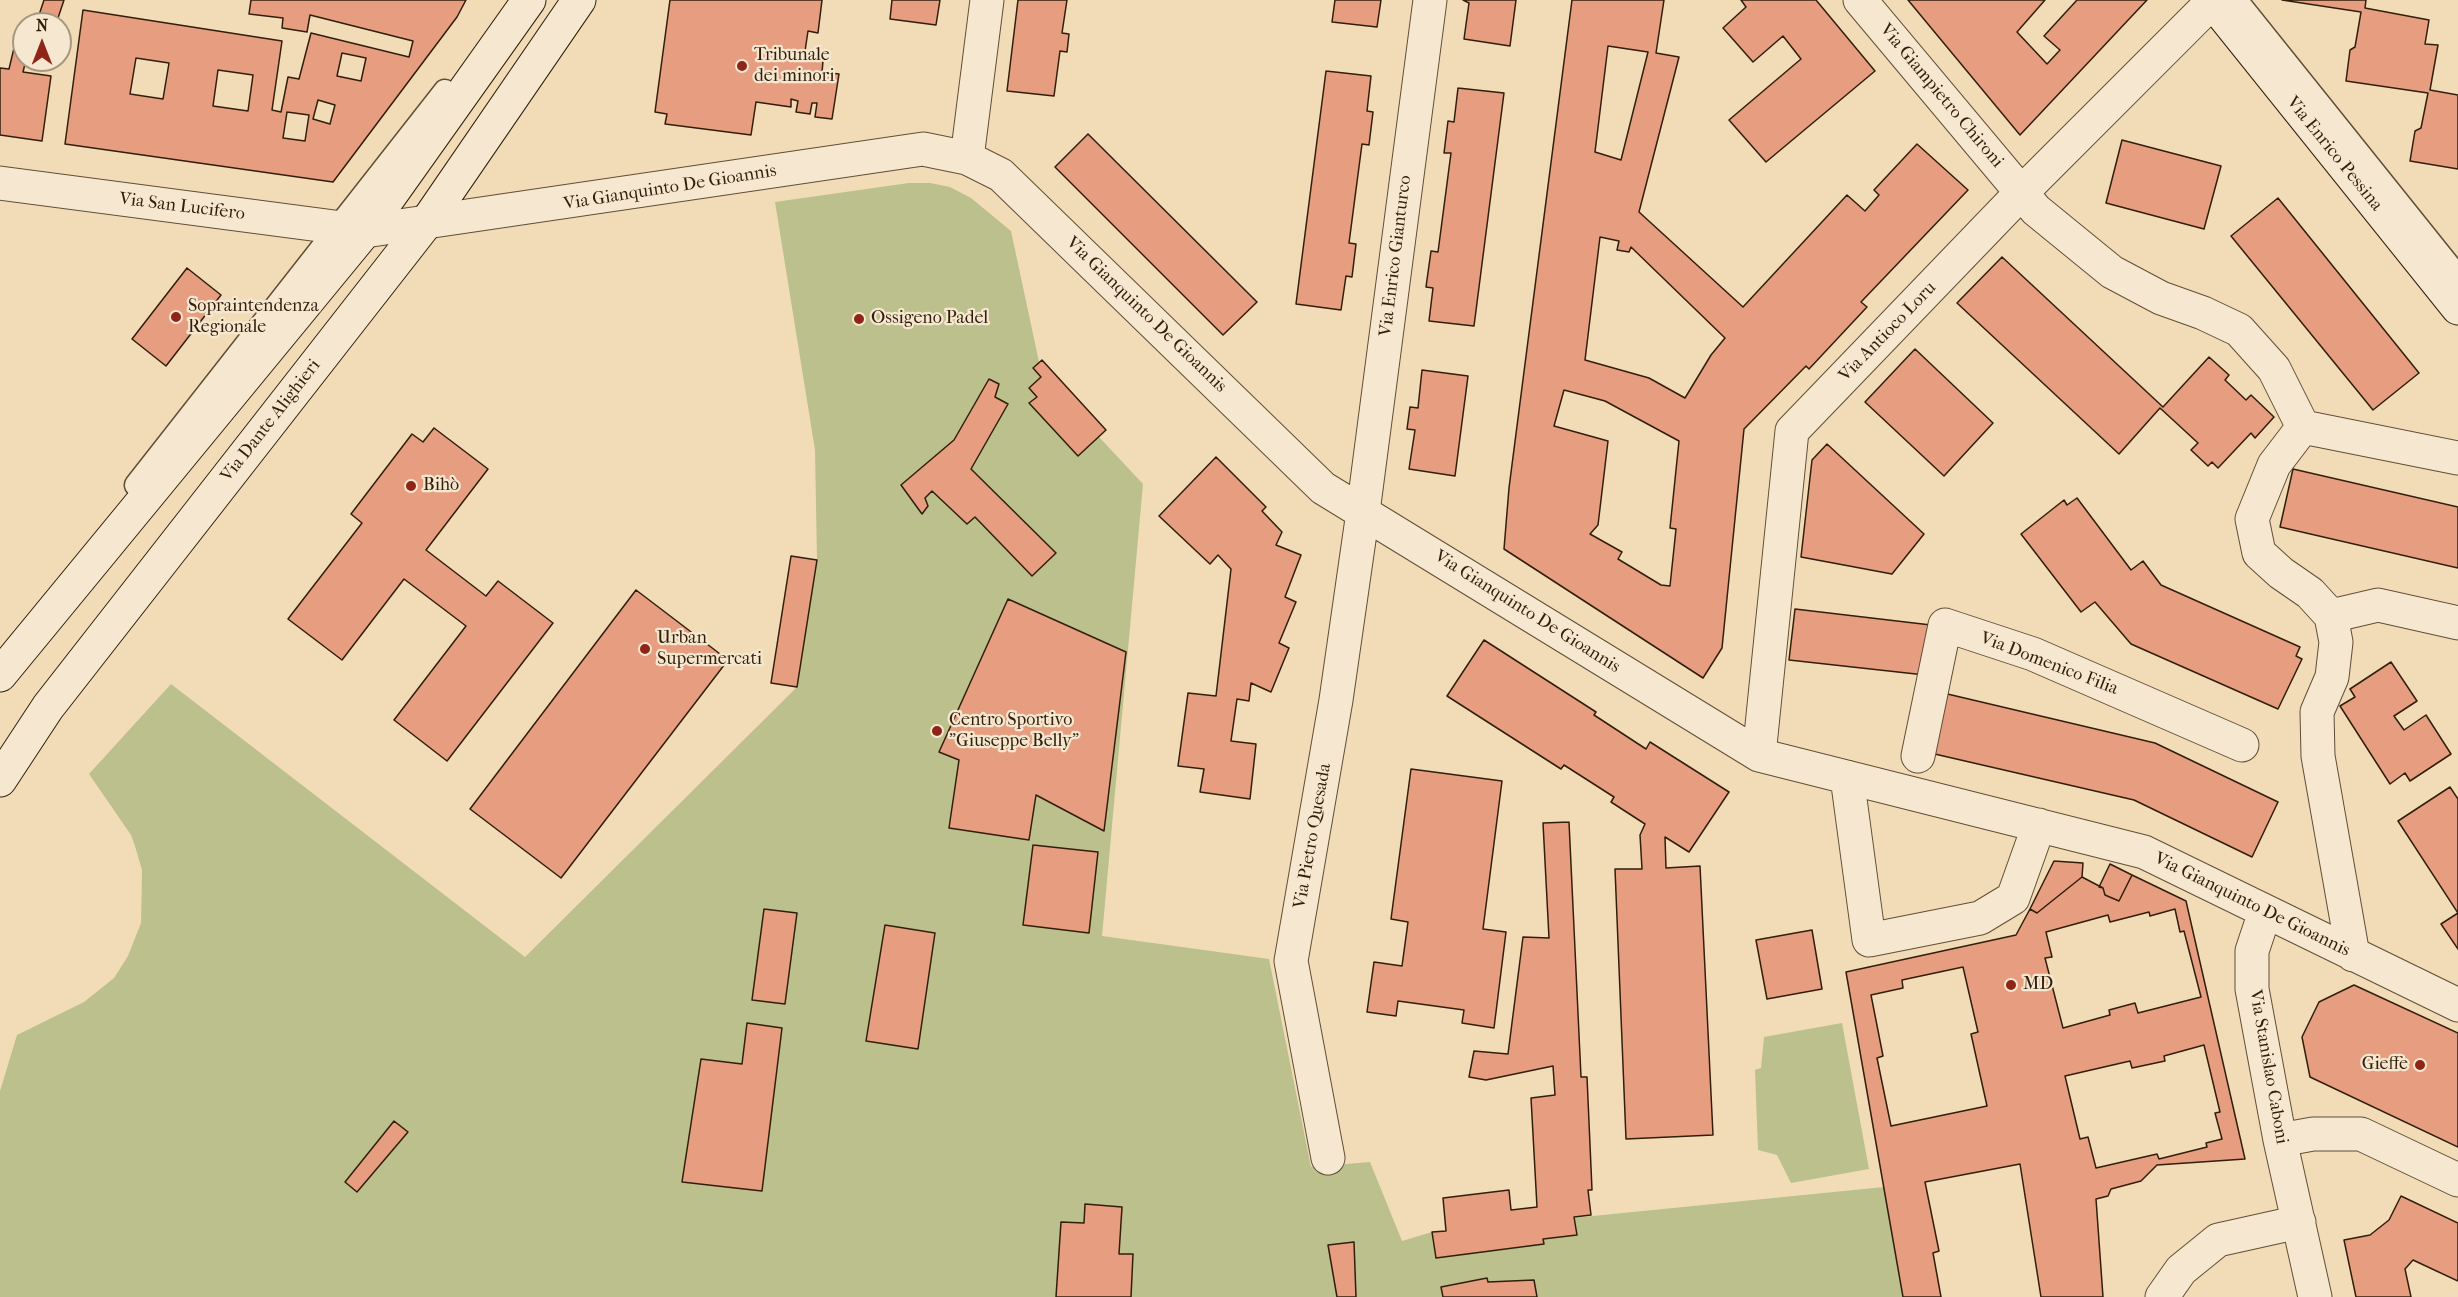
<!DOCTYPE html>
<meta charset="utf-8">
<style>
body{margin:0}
#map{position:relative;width:2458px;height:1297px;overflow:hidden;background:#f1dcb7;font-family:"IM FELL French Canon",serif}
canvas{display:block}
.north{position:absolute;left:12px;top:12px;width:60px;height:60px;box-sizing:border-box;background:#f6e8d0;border:2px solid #a79781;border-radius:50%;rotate:0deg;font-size:16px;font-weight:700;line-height:24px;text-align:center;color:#311e0b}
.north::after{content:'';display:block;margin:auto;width:21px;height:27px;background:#8f2418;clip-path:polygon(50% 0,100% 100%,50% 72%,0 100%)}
</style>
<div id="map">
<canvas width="2458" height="1297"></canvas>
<div class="north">N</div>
</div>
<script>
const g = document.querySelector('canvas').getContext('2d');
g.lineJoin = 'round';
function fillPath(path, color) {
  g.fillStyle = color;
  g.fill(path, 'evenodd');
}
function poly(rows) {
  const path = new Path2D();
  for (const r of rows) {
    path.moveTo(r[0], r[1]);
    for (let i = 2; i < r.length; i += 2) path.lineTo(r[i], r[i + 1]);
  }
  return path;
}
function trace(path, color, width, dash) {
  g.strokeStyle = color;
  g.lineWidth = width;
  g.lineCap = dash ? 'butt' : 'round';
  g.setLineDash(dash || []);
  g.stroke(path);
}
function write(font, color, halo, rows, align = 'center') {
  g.font = font + ' "IM FELL French Canon",serif';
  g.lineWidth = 4.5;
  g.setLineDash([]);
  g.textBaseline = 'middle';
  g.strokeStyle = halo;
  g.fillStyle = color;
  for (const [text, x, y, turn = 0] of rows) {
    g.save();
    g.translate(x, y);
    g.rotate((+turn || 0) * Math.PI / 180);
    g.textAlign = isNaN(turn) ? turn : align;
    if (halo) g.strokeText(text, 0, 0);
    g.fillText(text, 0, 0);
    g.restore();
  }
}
fillPath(poly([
 [909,183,930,183,950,187,971,198,1011,231,1042,376,1143,484,1102,936,1269,959,1311,1167,1370,1162,1402,1241,1432,1232,1884,1187,1903,1297,0,1297,0,1091,17,1035,84,1002,114,978,128,956,141,923,142,870,135,846,131,835,89,774,171,684,525,957,797,687,817,560,815,450,775,202],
 [1842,1023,1869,1169,1791,1183,1777,1155,1758,1150,1755,1070,1761,1068,1764,1037]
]), '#bbc08d');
const building = poly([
 [44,0,64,0,56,24,36,24,44,0],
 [251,0,466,0,457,17,333,182,65,144,83,10,282,41,272,110,281,112,288,77,299,79,311,33,409,57,413,41,310,15,307,32,282,28,283,18,249,14,251,0],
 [342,53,366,58,361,81,337,76,342,53],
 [136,58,169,63,163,99,130,94,136,58],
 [218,70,253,75,248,111,213,106,218,70],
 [318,100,335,105,330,124,313,119,318,100],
 [287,112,309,115,305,141,283,138,287,112],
 [670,0,822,0,818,33,808,31,804,58,823,61,822,72,839,74,832,119,815,117,817,103,812,103,810,114,796,112,798,101,791,99,791,107,756,102,751,135,665,124,667,114,655,112,670,0],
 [892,0,940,0,936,25,890,19,892,0],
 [1018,0,1067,0,1062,33,1069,34,1067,52,1060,51,1054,96,1007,91,1018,0],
 [1335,0,1381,0,1377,27,1332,22,1335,0],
 [1463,0,1516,0,1510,46,1464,39,1469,3,1463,0],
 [1572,0,1664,0,1656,53,1679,57,1639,212,1743,307,1847,195,1865,211,1879,195,1874,190,1917,144,1968,190,1861,302,1867,307,1809,369,1806,366,1744,429,1722,648,1703,678,1504,549,1509,488,1572,0],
 [1608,46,1648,52,1621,160,1595,152,1608,46],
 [1600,237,1619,241,1617,250,1629,252,1631,247,1725,338,1711,355,1685,398,1649,378,1585,360,1600,237],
 [1564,390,1605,401,1679,441,1670,528,1676,529,1670,586,1661,585,1618,559,1622,552,1590,534,1598,525,1608,441,1554,426,1564,390],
 [1741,0,1816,0,1875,71,1766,162,1729,120,1801,59,1783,36,1753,62,1723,28,1746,7,1741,0],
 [1908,0,2045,0,2017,32,2047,64,2060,50,2044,36,2077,0,2147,0,2020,135,1908,0],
 [2282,0,2366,0,2365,8,2429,20,2425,44,2438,45,2430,90,2458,95,2458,169,2410,161,2415,131,2421,128,2428,93,2346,81,2350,50,2355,47,2361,12,2282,0],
 [19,27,24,29,24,60,26,60,23,72,51,76,42,141,0,135,0,68,9,69,19,27],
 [1326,71,1371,76,1367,111,1373,112,1369,145,1362,144,1349,243,1356,244,1352,277,1346,276,1341,310,1296,304,1326,71],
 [1458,88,1504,93,1474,326,1429,321,1433,288,1426,287,1431,251,1438,252,1451,153,1444,153,1448,121,1454,122,1458,88],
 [1088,134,1257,302,1223,335,1055,167,1088,134],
 [2122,140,2221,166,2204,229,2106,203,2122,140],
 [2278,198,2419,373,2373,410,2231,236,2278,198],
 [2002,257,2163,407,2209,357,2229,375,2225,380,2246,400,2251,395,2274,417,2255,438,2251,433,2218,468,2212,462,2208,466,2191,450,2198,443,2160,408,2119,454,1957,303,2002,257],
 [187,268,221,295,166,366,132,339,187,268],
 [1915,349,1993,423,1944,476,1865,402,1915,349],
 [1042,360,1106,430,1078,456,1029,403,1037,397,1029,388,1041,377,1033,368,1042,360],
 [1422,370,1468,376,1455,476,1409,469,1415,430,1407,429,1410,407,1418,408,1422,370],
 [989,379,999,384,995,397,1008,404,971,469,1056,553,1032,576,975,517,967,524,932,491,925,498,928,506,922,514,901,485,954,440,989,379],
 [434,428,488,469,426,550,486,596,498,581,553,623,447,761,394,720,466,626,404,579,342,660,288,619,362,523,351,514,412,434,423,442,434,428],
 [1827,444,1924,534,1892,574,1801,557,1812,460,1827,444],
 [1216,457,1266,507,1262,511,1282,532,1276,545,1301,555,1285,597,1296,602,1279,643,1289,648,1271,692,1251,683,1249,701,1237,699,1231,741,1256,744,1250,799,1200,792,1204,769,1178,766,1188,693,1216,696,1231,569,1218,555,1210,564,1159,516,1216,457],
 [2293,469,2458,507,2458,568,2280,527,2293,469],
 [2077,498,2131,570,2143,561,2161,585,2300,647,2296,656,2302,659,2278,709,2131,644,2095,602,2081,612,2021,534,2064,500,2067,505,2077,498],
 [791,556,817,560,797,687,771,683,791,556],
 [636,590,728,660,561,878,470,809,636,590],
 [1008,599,1126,652,1104,831,1036,795,1029,840,949,828,959,760,939,752,1008,599],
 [1795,609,1931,625,1925,675,1789,660,1795,609],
 [1484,640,1596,712,1594,715,1646,749,1650,742,1729,792,1689,852,1665,837,1666,868,1700,866,1713,1135,1626,1139,1615,869,1642,869,1640,835,1645,824,1611,802,1614,797,1564,765,1561,769,1447,696,1484,640],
 [2391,662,2417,701,2394,716,2404,730,2426,715,2451,754,2410,781,2405,773,2390,784,2340,706,2355,697,2350,689,2391,662],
 [1939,692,2155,743,2278,802,2252,857,2134,800,1926,752,1939,692],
 [1411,769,1502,781,1483,929,1506,932,1494,1028,1462,1023,1464,1010,1398,1001,1396,1016,1367,1012,1374,962,1402,966,1408,922,1391,919,1411,769],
 [2450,787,2458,799,2458,949,2441,924,2458,913,2398,821,2450,787],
 [1569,822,1581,1077,1587,1077,1592,1190,1588,1190,1591,1215,1574,1217,1577,1235,1543,1239,1544,1244,1436,1258,1432,1232,1446,1231,1443,1198,1509,1190,1511,1210,1537,1207,1531,1098,1555,1095,1553,1066,1486,1080,1469,1077,1474,1051,1508,1054,1523,937,1549,938,1543,823,1569,822],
 [1033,845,1098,852,1089,933,1023,925,1033,845],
 [2054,861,2083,863,2082,877,2037,913,2030,909,2054,861],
 [2110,864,2132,875,2119,901,2105,895,2103,888,2099,887,2110,864],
 [2132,875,2186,901,2245,1159,2157,1165,2141,1181,2111,1189,2108,1196,2096,1199,2103,1297,2041,1297,2020,1164,1925,1182,1939,1251,1933,1253,1941,1297,1903,1297,1846,972,2016,935,2030,909,2037,913,2082,877,2103,888,2105,895,2119,901,2132,875],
 [2175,909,2180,932,2184,931,2201,997,2138,1013,2135,1003,2109,1010,2110,1015,2063,1028,2045,958,2052,957,2046,932,2108,915,2110,922,2149,912,2150,916,2175,909],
 [1963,967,1978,1032,1971,1034,1987,1106,1891,1126,1877,1058,1883,1056,1871,995,1903,988,1902,980,1963,967],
 [2204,1045,2220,1112,2215,1113,2222,1139,2206,1143,2207,1147,2159,1159,2157,1154,2096,1168,2088,1137,2080,1139,2065,1076,2130,1061,2132,1068,2165,1061,2164,1056,2204,1045],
 [764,909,797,913,785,1004,752,1000,764,909],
 [885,925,935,933,918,1049,866,1041,885,925],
 [1812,930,1822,989,1767,999,1756,940,1812,930],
 [2354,985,2458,1033,2458,1147,2310,1077,2302,1037,2319,1002,2354,985],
 [747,1023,782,1028,762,1191,682,1182,701,1059,742,1064,747,1023],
 [394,1121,408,1132,357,1192,345,1182,394,1121],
 [2401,1196,2458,1223,2458,1281,2413,1260,2405,1269,2411,1297,2356,1297,2344,1240,2370,1235,2389,1220,2401,1196],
 [1085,1204,1122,1207,1119,1254,1133,1254,1131,1297,1056,1297,1061,1222,1084,1223,1085,1204],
 [1354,1242,1356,1297,1337,1297,1328,1245,1354,1242],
 [1487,1278,1488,1282,1534,1280,1537,1297,1443,1297,1441,1287,1487,1278]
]);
fillPath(building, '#e79e80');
trace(building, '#311e0b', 1.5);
const lane = poly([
 [2236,0,2458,277],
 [136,485,445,91]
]);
const street = poly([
 [1860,0,2036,210,2112,272,2161,298,2203,313,2239,330,2274,369,2303,427],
 [967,158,987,0],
 [0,183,365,231,923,149,967,158,1001,175,1323,488,1759,755,2144,852,2458,1005],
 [2303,427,2274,465,2252,519,2259,553,2281,573,2310,593,2331,616,2336,642,2332,677,2317,712,2318,756,2353,955],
 [2303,427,2458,458],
 [2331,616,2378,605,2458,623],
 [1759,755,1792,431,2022,192,2214,0],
 [1918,756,1945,625,2033,654,2242,745],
 [1847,777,1869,940,1980,918,2013,898,2039,825],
 [2265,912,2252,951,2252,989,2280,1140,2315,1297],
 [2280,1140,2313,1134,2361,1134,2458,1180],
 [1328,1158,1291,961,1336,700,1363,512,1430,0],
 [2162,1297,2181,1270,2218,1240,2299,1222]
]);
const secondary = poly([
 [2211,0,2458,308],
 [0,675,365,231,529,0],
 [0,780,48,707,426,223,579,0]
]);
trace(lane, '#614e36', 25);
trace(street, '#614e36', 35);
trace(secondary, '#311e0b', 35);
trace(lane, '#f6e8d0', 22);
trace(street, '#f6e8d0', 33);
trace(secondary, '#f6e8d0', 33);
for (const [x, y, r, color] of [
 [742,66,6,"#8f2418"],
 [176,317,6,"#8f2418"],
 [859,319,6,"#8f2418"],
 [411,486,6,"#8f2418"],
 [645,649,6,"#8f2418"],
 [937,731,6,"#8f2418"],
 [2011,985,6,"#8f2418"],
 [2420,1065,6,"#8f2418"]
]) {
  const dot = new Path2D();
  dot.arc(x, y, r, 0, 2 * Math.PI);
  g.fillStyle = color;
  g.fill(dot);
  trace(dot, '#f6e8d0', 2);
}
write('18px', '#311e0b', '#f6e8d0', [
 ["Tribunale",754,56],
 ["dei minori",754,77],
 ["Sopraintendenza",188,307],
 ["Regionale",188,328],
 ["Ossigeno Padel",871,319],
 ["Bihò",423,486],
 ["Urban",657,639],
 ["Supermercati",657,660],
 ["Centro Sportivo",949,721],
 ["\"Giuseppe Belly\"",949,742],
 ["MD",2023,985],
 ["Gieffe",2408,1065,"right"]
], 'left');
write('18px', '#311e0b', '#f6e8d0', [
 ["Via Giampietro Chironi",1941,96,50],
 ["Via Enrico Pessina",2334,154,51],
 ["Via Gianquinto De Gioannis",670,188,-9],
 ["Via San Lucifero",182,207,7],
 ["Via Enrico Gianturco",1396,256,-83],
 ["Via Gianquinto De Gioannis",1146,315,44],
 ["Via Antioco Loru",1888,332,-46],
 ["Via Dante Alighieri",271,421,-52],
 ["Via Gianquinto De Gioannis",1527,612,32],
 ["Via Domenico Filia",2049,664,21],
 ["Via Pietro Quesada",1313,836,-80],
 ["Via Gianquinto De Gioannis",2252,905,26],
 ["Via Stanislao Caboni",2268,1067,80]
]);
</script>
